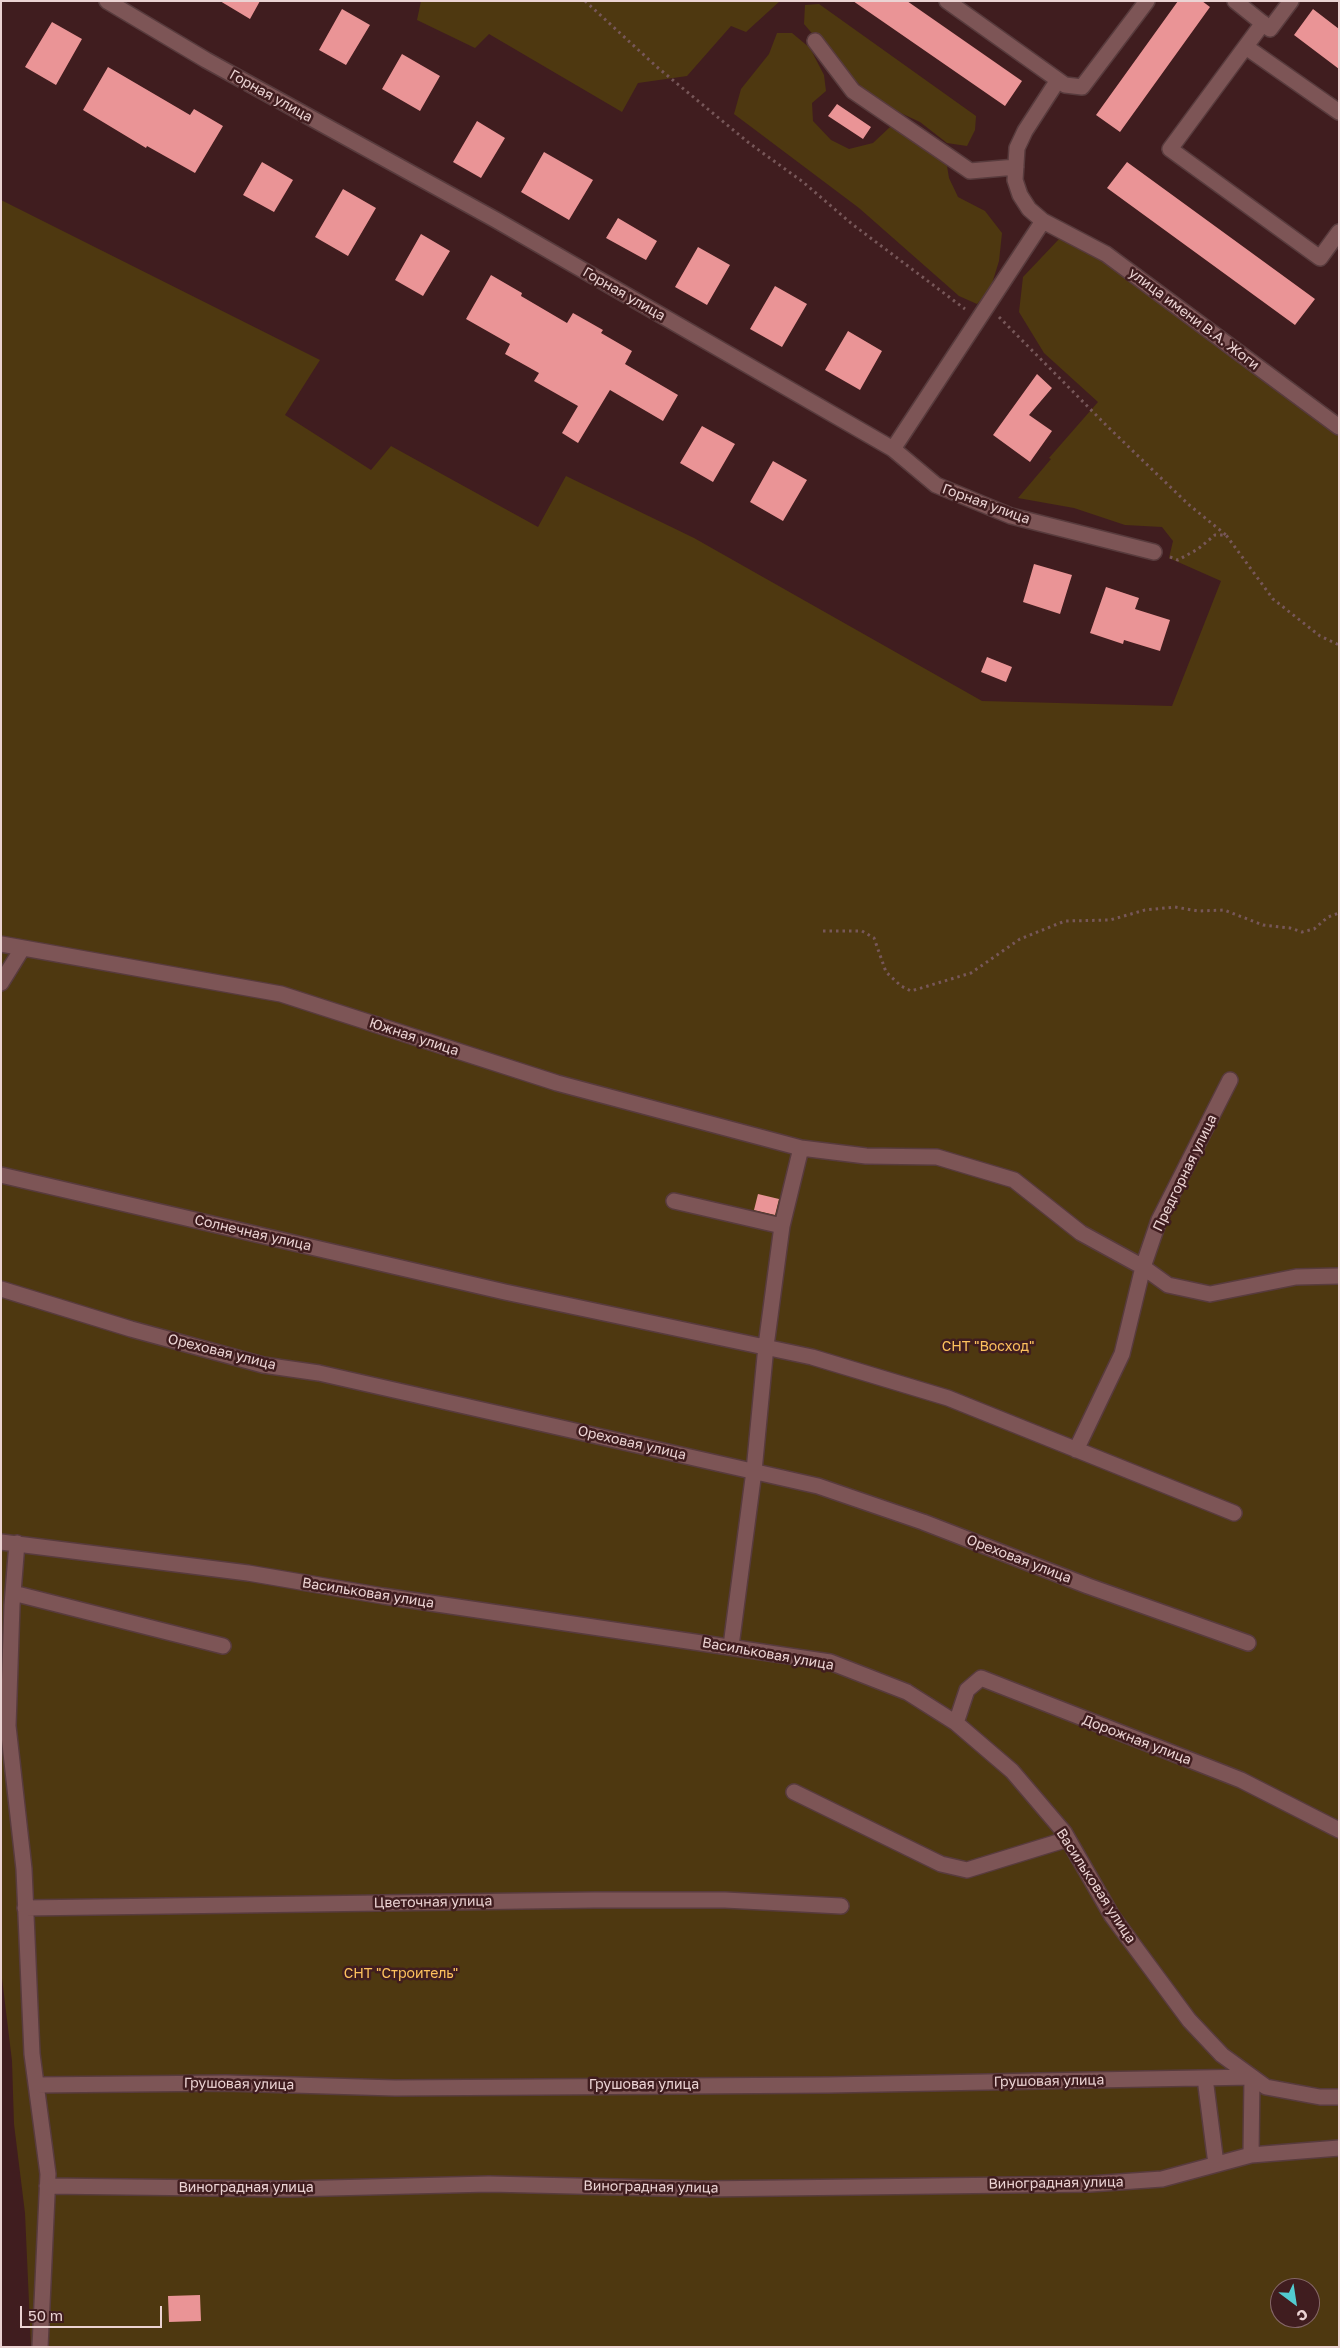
<!DOCTYPE html>
<meta charset="utf-8">
<style>
body{margin:0}
#map{position:relative;width:1340px;height:2348px;overflow:hidden;background:#401d1f;font-family:"Golos Text",sans-serif}
canvas{display:block}
.frame{position:absolute;inset:0;border:2px solid #ebd3d3;pointer-events:none}
.north{position:absolute;left:1270px;top:2278px;width:50px;height:50px;box-sizing:border-box;background:#401d1f;border:1px solid #846667;border-radius:50%;rotate:149deg;font-size:14px;font-weight:700;line-height:20px;text-align:center;color:#ebd3d3}
.north::after{content:'';display:block;margin:auto;width:18px;height:22px;background:#52ccd0;clip-path:polygon(50% 0,100% 100%,50% 72%,0 100%)}
.scale{position:absolute;left:20px;top:2306px;width:142px;height:22px;box-sizing:border-box;border:2px solid #ebd3d3;border-top:0;padding-left:6px;font-size:15px;line-height:18px;white-space:nowrap;color:#ebd3d3;-webkit-text-stroke:4px #401d1f;paint-order:stroke}
</style>
<div id="map">
<canvas width="1340" height="2348"></canvas>
<div class="frame"></div>
<div class="north">С</div>
<div class="scale">50 m</div>
</div>
<script>
const g = document.querySelector('canvas').getContext('2d');
g.lineJoin = 'round';
function fillPath(path, color) {
  g.fillStyle = color;
  g.fill(path, 'evenodd');
}
function poly(rows) {
  const path = new Path2D();
  for (const r of rows) {
    path.moveTo(r[0], r[1]);
    for (let i = 2; i < r.length; i += 2) path.lineTo(r[i], r[i + 1]);
  }
  return path;
}
function trace(path, color, width, dash) {
  g.strokeStyle = color;
  g.lineWidth = width;
  g.lineCap = dash ? 'butt' : 'round';
  g.setLineDash(dash || []);
  g.stroke(path);
}
function write(font, color, halo, rows, align = 'center') {
  g.font = font + ' "Golos Text",sans-serif';
  g.lineWidth = 5;
  g.setLineDash([]);
  g.textBaseline = 'middle';
  g.strokeStyle = halo;
  g.fillStyle = color;
  for (const [text, x, y, turn = 0] of rows) {
    g.save();
    g.translate(x, y);
    g.rotate((+turn || 0) * Math.PI / 180);
    g.textAlign = isNaN(turn) ? turn : align;
    if (halo) g.strokeText(text, 0, 0);
    g.fillText(text, 0, 0);
    g.restore();
  }
}
fillPath(poly([
 [421,1,780,1,746,32,731,26,687,76,638,83,622,112,489,34,475,48,417,20],
 [819,4,976,116,975,130,967,146,947,143,920,122,877,102,834,59,804,24,805,5],
 [777,33,792,33,810,48,824,75,826,91,812,103,813,121,831,140,849,149,873,143,890,127,924,146,947,166,949,178,958,197,985,211,1002,233,999,261,990,290,977,304,959,296,859,208,734,114,741,89,769,54],
 [1,200,320,360,285,415,371,470,391,446,538,527,566,476,694,538,982,701,1172,706,1221,581,1169,558,1173,541,1162,527,1125,525,1074,508,1018,498,1051,459,1049,458,1098,402,1044,353,1019,312,1023,277,1060,238,1088,251,1113,267,1339,433,1339,2347,40,2347,48,2174,10,1657,1,1655],
 [1280,2288,1310,2288,1310,2318,1280,2318],
 [1,1661,5,1662,43,2174,36,2347,31,2347,25,2213,14,2124,12,2061,1,1970]
]), '#4e3810');
fillPath(poly([
 [220,1,260,1,250,19],
 [853,1,907,1,1022,81,1005,106],
 [1178,1,1202,1,1210,7,1120,132,1096,115],
 [342,9,370,25,346,65,319,50],
 [1313,9,1339,29,1339,69,1294,35],
 [52,22,82,39,56,85,25,67],
 [402,54,440,76,420,111,382,89],
 [108,67,190,115,194,109,223,126,195,173,147,146,146,148,83,110],
 [837,104,871,127,863,139,828,116],
 [477,121,505,138,481,178,453,162],
 [544,152,593,180,569,220,521,192],
 [262,162,293,180,274,212,243,195],
 [1127,162,1315,299,1295,325,1107,188],
 [343,189,376,208,348,256,315,237],
 [618,218,657,241,646,260,606,238],
 [421,234,450,251,423,296,395,280],
 [698,247,730,265,707,305,675,287],
 [491,275,522,293,521,296,567,323,573,313,603,330,601,333,632,351,625,364,678,395,663,421,610,390,578,443,562,433,578,406,534,381,539,373,505,354,510,344,466,319],
 [775,286,807,304,782,347,750,329],
 [848,331,882,351,860,390,825,370],
 [1037,374,1052,388,1029,415,1052,431,1030,462,993,435],
 [702,426,735,444,713,482,680,463],
 [773,461,807,480,783,521,750,502],
 [1034,564,1072,575,1060,614,1023,602],
 [1106,587,1139,598,1135,609,1170,620,1160,651,1124,640,1123,644,1090,633],
 [987,657,1012,667,1006,682,981,672],
 [758,1194,779,1199,775,1215,754,1210],
 [200,2295,201,2321,169,2322,168,2296]
]), '#ea9496');
const minor = poly([
 [107,1,206,60,496,220,893,449,936,485,1011,516,1154,552],
 [947,1,1065,85,1082,87,1147,1],
 [1235,1,1270,29,1291,1],
 [1263,23,1170,149,1320,258,1339,232],
 [815,41,853,91,970,171,1016,167],
 [1246,47,1339,112],
 [1058,80,1025,131,1017,148,1015,180,1020,195,1029,209,1043,221,1106,254,1339,427],
 [893,449,1043,221],
 [1,944,281,994,557,1083,801,1148,866,1156,937,1157,1014,1180,1081,1233,1143,1267,1168,1285,1210,1294,1296,1277,1339,1276],
 [1,983,22,949],
 [1,1175,505,1292,812,1357,948,1398,1234,1513],
 [674,1201,782,1226,801,1148],
 [1,1289,131,1329,263,1365,319,1373,818,1486,923,1522,1088,1586,1248,1643],
 [1076,1450,1122,1354,1143,1267,1159,1220,1230,1080],
 [1,1542,248,1573,383,1596,830,1662,907,1692,956,1723,1012,1771,1064,1832,1112,1916,1189,2020,1222,2055,1266,2087,1320,2097,1339,2097],
 [17,1543,12,1605,8,1726,24,1869,32,2054,48,2174,40,2347],
 [13,1593,223,1646],
 [731,1646,754,1471,766,1346,782,1226],
 [956,1723,967,1690,981,1678,1241,1780,1339,1830],
 [794,1792,941,1864,967,1870,1068,1839],
 [25,1908,594,1900,725,1900,841,1906],
 [1205,2078,1216,2164],
 [36,2085,226,2083,395,2088,828,2085,1252,2077,1251,2155],
 [47,2186,289,2189,489,2184,703,2189,1090,2184,1162,2179,1251,2155,1339,2148]
]);
trace(minor, '#583b3d', 18);
trace(poly([
 [585,1,657,67,749,143,803,182,852,224,965,309],
 [999,317,1107,426,1188,504,1226,535],
 [1170,557,1178,560,1198,549,1215,535,1226,535,1273,599,1320,636,1339,645],
 [823,931,862,931,874,938,886,972,901,986,911,991,971,973,1020,939,1065,921,1110,920,1145,910,1175,907,1198,911,1224,910,1263,925,1290,928,1302,932,1314,929,1328,917,1339,913]
]), '#775759', 3, [2.5, 4]);
trace(minor, '#7d5556', 15);
write('14px', '#ebd3d3', '#401d1f', [
 ["Горная улица",271,96,29],
 ["Горная улица",624,294,30],
 ["улица имени В.А. Жоги",1194,319,37],
 ["Горная улица",986,504,20],
 ["Южная улица",414,1037,18],
 ["Предгорная улица",1185,1173,-64],
 ["Солнечная улица",253,1233,13],
 ["Ореховая улица",222,1352,14],
 ["Ореховая улица",632,1443,13],
 ["Ореховая улица",1019,1559,21],
 ["Васильковая улица",368,1593,9],
 ["Васильковая улица",768,1654,10],
 ["Дорожная улица",1137,1740,21],
 ["Васильковая улица",1096,1886,57],
 ["Цветочная улица",433,1902,-1],
 ["Грушовая улица",1049,2081,-1],
 ["Грушовая улица",239,2084,1],
 ["Грушовая улица",644,2085],
 ["Виноградная улица",1056,2183,-1],
 ["Виноградная улица",651,2187,1],
 ["Виноградная улица",246,2188]
]);
write('14px', '#fdc15d', '#401d1f', [
 ["СНТ \"Восход\"",988,1347],
 ["СНТ \"Строитель\"",401,1974]
]);
</script>
